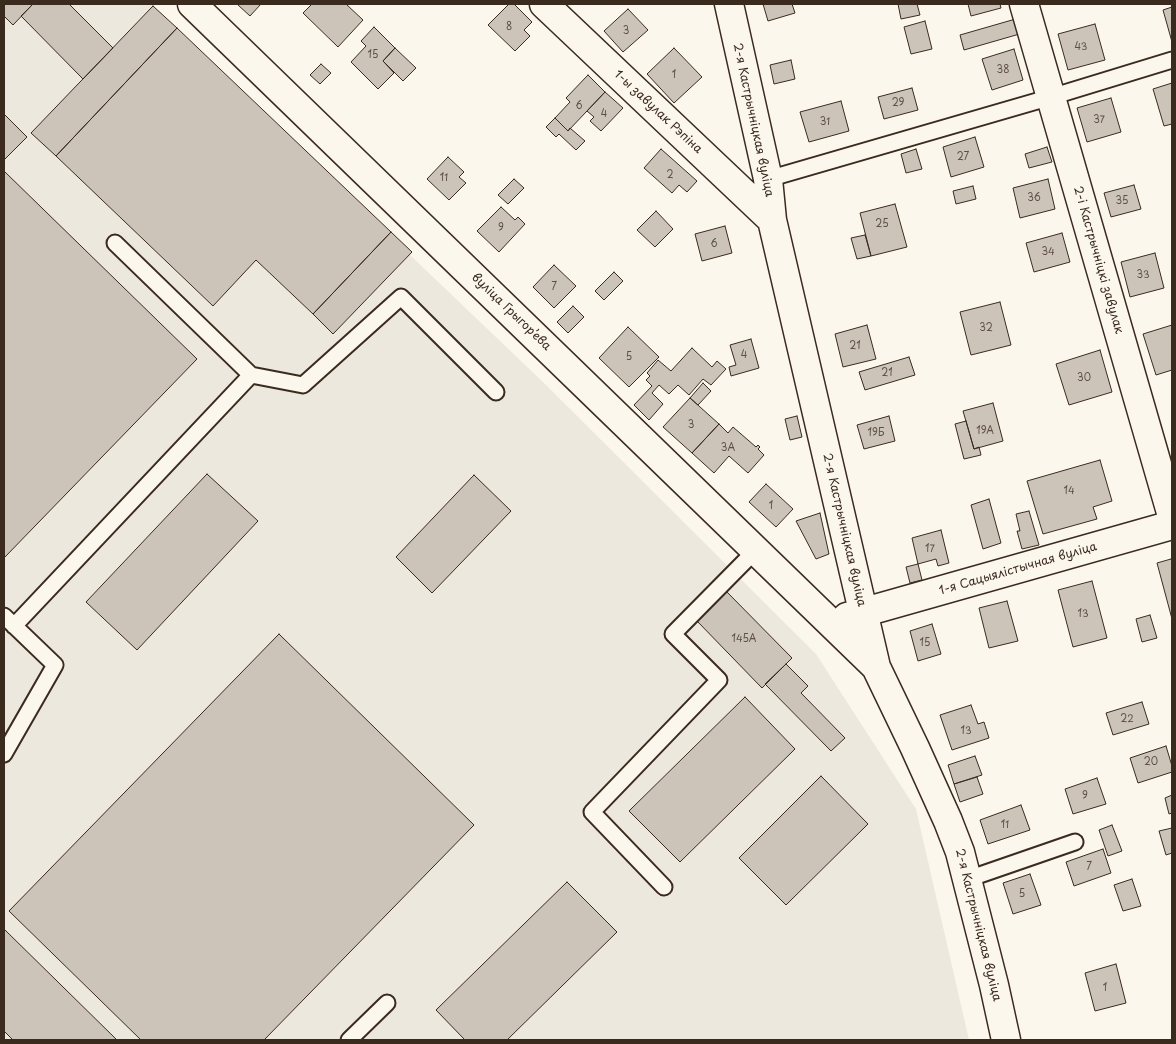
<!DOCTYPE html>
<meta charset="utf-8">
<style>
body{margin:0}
#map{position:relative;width:1176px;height:1044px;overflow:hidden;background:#fbf7ec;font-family:"Playpen Sans",sans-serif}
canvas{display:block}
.frame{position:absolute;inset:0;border:5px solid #3b2a1e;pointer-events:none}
</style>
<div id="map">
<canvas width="1176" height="1044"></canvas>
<div class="frame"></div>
</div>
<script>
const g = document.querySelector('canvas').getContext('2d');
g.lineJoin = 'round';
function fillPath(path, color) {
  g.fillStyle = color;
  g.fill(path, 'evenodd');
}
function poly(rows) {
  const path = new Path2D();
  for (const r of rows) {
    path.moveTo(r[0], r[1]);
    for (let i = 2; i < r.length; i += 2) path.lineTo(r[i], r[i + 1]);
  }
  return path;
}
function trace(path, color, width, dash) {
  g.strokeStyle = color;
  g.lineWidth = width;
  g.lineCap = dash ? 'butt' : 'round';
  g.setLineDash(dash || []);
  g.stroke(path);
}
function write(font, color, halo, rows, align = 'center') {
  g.font = font + ' "Playpen Sans",sans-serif';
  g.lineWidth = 4.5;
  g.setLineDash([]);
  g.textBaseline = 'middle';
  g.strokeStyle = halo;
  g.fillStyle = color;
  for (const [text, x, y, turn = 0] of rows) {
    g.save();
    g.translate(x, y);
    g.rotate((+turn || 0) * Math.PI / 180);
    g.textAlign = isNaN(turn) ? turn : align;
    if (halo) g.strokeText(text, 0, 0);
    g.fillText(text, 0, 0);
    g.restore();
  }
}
fillPath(poly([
 [4,4,151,4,412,252,410,255,545,384,816,654,916,809,969,1040,4,1040]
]), '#ede8dd');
const building = poly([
 [4,4,33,4,13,25,4,16,4,4],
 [33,4,69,4,113,48,83,79,21,16,33,4],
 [239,4,261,4,250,16,238,5,239,4],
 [312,4,346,4,363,20,338,47,303,13,312,4],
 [509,4,514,4,532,22,524,30,530,36,515,51,488,25,509,4],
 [763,4,792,4,795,13,768,21,763,4],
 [898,4,917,4,920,15,901,19,898,4],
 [968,4,1000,4,1001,8,971,16,968,4],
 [153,6,177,28,56,156,31,133,153,6],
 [1172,7,1172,42,1163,10,1172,7],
 [628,9,648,30,623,52,604,31,628,9],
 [1019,18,1023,33,964,50,960,35,1019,18],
 [925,21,932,49,911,54,904,27,925,21],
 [1095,24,1105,60,1068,70,1058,34,1095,24],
 [374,27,395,48,383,61,394,73,378,89,351,62,366,46,361,41,374,27],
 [177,28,391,232,313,314,256,260,213,306,56,156,177,28],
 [395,48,416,68,403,81,383,61,395,48],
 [674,48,702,77,674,103,647,74,674,48],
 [1014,49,1023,80,992,90,982,59,1014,49],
 [791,60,795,79,774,84,770,65,791,60],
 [321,64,331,73,320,84,310,75,321,64],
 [588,75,605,92,568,131,555,118,570,102,566,98,588,75],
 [1172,83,1172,124,1164,126,1153,89,1172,83],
 [912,88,918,110,884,119,878,97,912,88],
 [605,92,623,108,601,131,590,121,594,117,587,111,605,92],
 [1111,98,1121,132,1087,142,1077,108,1111,98],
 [841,101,849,131,809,142,800,112,841,101],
 [4,114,27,137,5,159,4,157,4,114],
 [555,118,568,131,570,128,585,141,576,150,559,134,556,137,546,127,555,118],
 [975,137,984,167,951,177,943,147,975,137],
 [1047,147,1052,162,1029,168,1025,154,1047,147],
 [661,149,697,181,687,192,679,185,672,193,644,168,661,149],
 [916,149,922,169,906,173,901,154,916,149],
 [448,157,464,172,459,177,466,183,449,200,427,179,448,157],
 [4,171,197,359,4,558,4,171],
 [514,179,524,188,508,204,498,195,514,179],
 [1048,179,1055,209,1020,218,1013,188,1048,179],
 [1134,185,1141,209,1111,217,1104,193,1134,185],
 [973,186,976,199,956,204,953,191,973,186],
 [895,204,907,247,871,256,860,213,895,204],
 [501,207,515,220,518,217,525,224,499,252,477,231,501,207],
 [656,211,673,229,655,247,637,230,656,211],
 [725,226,732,253,702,261,695,234,725,226],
 [391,232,412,252,333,334,313,314,391,232],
 [1062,233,1070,262,1034,272,1026,243,1062,233],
 [865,235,871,256,857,259,851,238,865,235],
 [1155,253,1164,288,1130,297,1121,262,1155,253],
 [554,265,576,286,554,308,533,287,554,265],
 [614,272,623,281,604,300,595,291,614,272],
 [1000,302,1011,345,971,355,960,312,1000,302],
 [573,306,584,317,568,333,557,322,573,306],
 [867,325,876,359,843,367,835,334,867,325],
 [1172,325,1172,370,1156,375,1143,334,1172,325],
 [628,327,659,357,629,387,599,358,628,327],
 [751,339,759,368,731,376,729,367,736,365,730,345,751,339],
 [692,348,712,367,717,361,726,369,711,385,703,379,689,395,678,385,669,394,659,385,652,393,663,404,649,420,634,405,652,386,646,380,650,376,647,373,658,360,671,371,692,348],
 [1100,350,1112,392,1069,405,1056,364,1100,350],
 [909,357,915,375,865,390,859,372,909,357],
 [703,383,711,391,698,405,690,398,703,383],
 [690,398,719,424,692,453,663,427,690,398],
 [993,403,1003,441,974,449,963,411,993,403],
 [797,416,802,437,790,440,785,419,797,416],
 [889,416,895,441,864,449,857,425,889,416],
 [966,421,974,449,979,447,981,455,964,459,955,424,966,421],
 [719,424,728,433,733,427,756,447,758,445,760,447,758,449,764,455,748,473,729,456,714,473,692,453,719,424],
 [1100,460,1112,501,1093,507,1097,519,1043,534,1027,481,1100,460],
 [207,474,258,521,137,650,86,602,207,474],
 [474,475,511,511,432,593,396,557,474,475],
 [766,484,793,509,776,527,749,502,766,484],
 [989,499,1001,543,983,549,971,505,989,499],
 [1029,511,1039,545,1022,549,1017,531,1020,531,1016,514,1029,511],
 [820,513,829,554,816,559,796,521,820,513],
 [941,530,949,563,938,566,936,559,918,564,912,538,941,530],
 [1171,559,1172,559,1172,619,1157,563,1171,559],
 [918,564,922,580,910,583,906,567,918,564],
 [1092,581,1107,638,1073,647,1058,590,1092,581],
 [726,591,792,658,762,688,697,621,726,591],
 [1007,601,1018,641,989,648,979,608,1007,601],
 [1150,615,1157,638,1142,642,1136,619,1150,615],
 [932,624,941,654,918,661,910,631,932,624],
 [279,634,474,825,264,1040,141,1040,9,911,279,634],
 [786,664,808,686,801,693,845,738,831,751,765,684,786,664],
 [745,697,795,749,680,862,629,811,745,697],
 [1142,702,1149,724,1113,735,1106,713,1142,702],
 [971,705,978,724,984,722,989,738,952,750,940,715,971,705],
 [1166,746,1172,766,1172,772,1138,783,1130,758,1166,746],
 [975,756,982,775,954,784,948,765,975,756],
 [821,776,868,824,786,905,739,858,821,776],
 [977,777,983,794,960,802,954,784,977,777],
 [1097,778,1106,804,1073,814,1065,789,1097,778],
 [1172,795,1172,813,1169,814,1165,798,1172,795],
 [1021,805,1030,830,988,844,980,820,1021,805],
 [1112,825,1122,851,1108,856,1099,830,1112,825],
 [1172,828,1172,853,1166,855,1159,831,1172,828],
 [1103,849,1111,873,1074,886,1066,862,1103,849],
 [1030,874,1041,905,1013,914,1003,883,1030,874],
 [1132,879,1141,906,1123,911,1114,885,1132,879],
 [567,882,617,932,507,1040,465,1040,436,1010,567,882],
 [4,929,117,1040,13,1040,4,1031,4,929],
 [1116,964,1126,1003,1095,1011,1085,973,1116,964]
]);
fillPath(building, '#ccc4b9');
trace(building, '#3b2a1e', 1);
const service = poly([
 [768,179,1051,97,1172,60],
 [251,375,303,385,401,297,496,392],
 [4,616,55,665,4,754],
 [14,626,251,375,115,243],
 [968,879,1075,842],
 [664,887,592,812,719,680,673,634,756,550],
 [349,1040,387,1003]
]);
const minor = poly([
 [192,4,876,667],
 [544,4,772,220],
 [729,4,768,179,772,220,876,667,915,748,948,821,960,852,994,985,1006,1040],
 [1024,4,1172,516],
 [847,617,1172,525]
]);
trace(service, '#3b2a1e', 19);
trace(minor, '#3b2a1e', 31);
trace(service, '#fbf7ec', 15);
trace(minor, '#fbf7ec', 28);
write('10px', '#5f5045', null, [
 ["8",509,27],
 ["3",626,31],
 ["43",1081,47],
 ["15",373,55],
 ["38",1003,70],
 ["1",674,75],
 ["29",898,103],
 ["6",579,106],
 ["4",604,114],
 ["37",1099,120],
 ["31",825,122],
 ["27",963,157],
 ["2",670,175],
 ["11",444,178],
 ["36",1034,198],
 ["35",1122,201],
 ["25",882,224],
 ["9",501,228],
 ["6",714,244],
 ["34",1048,252],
 ["33",1143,275],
 ["7",554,287],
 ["32",986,328],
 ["21",855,346],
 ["4",744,355],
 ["5",629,357],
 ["21",887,373],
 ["30",1084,378],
 ["3",691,425],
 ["19А",985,431],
 ["19Б",876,433],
 ["3А",728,448],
 ["14",1069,491],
 ["1",771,506],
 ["17",930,549],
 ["13",1083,614],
 ["145А",744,639],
 ["15",925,643],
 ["22",1127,719],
 ["13",966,731],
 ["20",1151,762],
 ["9",1085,796],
 ["11",1005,825],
 ["7",1089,867],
 ["5",1022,894],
 ["1",1105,988]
]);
write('12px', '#3b2a1e', '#fbf7ec', [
 ["1-ы завулак Рэпіна",658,112,43],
 ["2-я Кастрычніцкая вуліца",753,120,78],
 ["2-і Кастрычніцкі завулак",1098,260,74],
 ["вуліца Грыгорʼева",511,312,44],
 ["2-я Кастрычніцкая вуліца",844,530,77],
 ["1-я Сацыялістычная вуліца",1018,569,-16],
 ["2-я Кастрычніцкая вуліца",978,925,76]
]);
</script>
